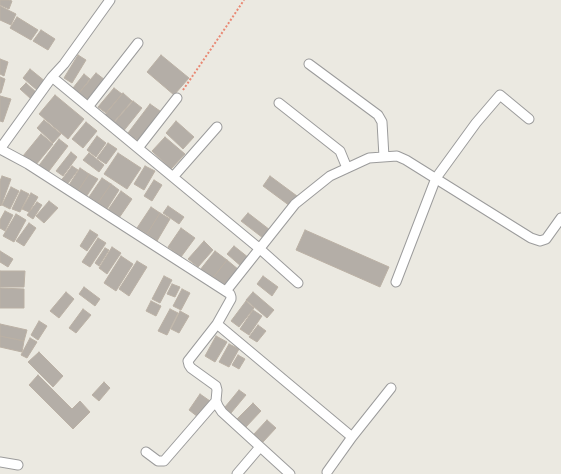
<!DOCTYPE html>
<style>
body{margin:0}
canvas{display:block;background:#ebe9e1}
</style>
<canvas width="561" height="474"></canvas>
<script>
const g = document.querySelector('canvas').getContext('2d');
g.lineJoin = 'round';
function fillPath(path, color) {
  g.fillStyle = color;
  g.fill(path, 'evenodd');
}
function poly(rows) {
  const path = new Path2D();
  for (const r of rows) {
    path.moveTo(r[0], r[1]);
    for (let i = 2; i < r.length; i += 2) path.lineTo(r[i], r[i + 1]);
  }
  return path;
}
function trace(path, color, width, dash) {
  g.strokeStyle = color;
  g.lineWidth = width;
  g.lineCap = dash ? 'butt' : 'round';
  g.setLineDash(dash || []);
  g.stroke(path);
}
const building = poly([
 [0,0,9,0,12,1,9,9,0,5,0,0],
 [0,6,16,14,11,25,0,20,0,6],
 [17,17,38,30,31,40,10,28,17,17],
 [41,30,55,39,48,50,33,41,41,30],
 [78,55,86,60,72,83,64,78,78,55],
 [161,55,189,78,174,95,147,72,161,55],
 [0,59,8,62,4,76,0,74,0,59],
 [30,69,46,82,38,91,23,78,30,69],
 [96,73,105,80,87,101,78,94,96,73],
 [84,74,90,79,79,93,73,88,84,74],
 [0,77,5,79,1,93,0,93,0,77],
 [26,83,37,93,31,99,20,89,26,83],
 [114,88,122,94,106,113,98,107,114,88],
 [123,93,132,101,113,123,104,116,123,93],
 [55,95,84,119,68,139,39,114,55,95],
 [0,96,11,99,3,122,0,121,0,96],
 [133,101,142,108,122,133,112,125,133,101],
 [150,104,160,111,138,141,128,133,150,104],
 [44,120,61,134,53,143,37,128,44,120],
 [176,121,194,137,183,149,166,133,176,121],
 [86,122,97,131,83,148,72,139,86,122],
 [41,134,53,144,35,166,23,156,41,134],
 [97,136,106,143,96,157,87,150,97,136],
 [165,137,185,154,171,169,152,151,165,137],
 [59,139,68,146,46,175,37,168,59,139],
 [108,143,117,149,106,164,97,158,108,143],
 [71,152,77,157,63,176,56,171,71,152],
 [89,153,104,165,99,172,83,160,89,153],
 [118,153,141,168,127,189,104,174,118,153],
 [72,166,78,170,66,186,60,182,72,166],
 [145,166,155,171,144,190,134,184,145,166],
 [80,168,89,174,78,191,69,185,80,168],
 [89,174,98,179,86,197,78,191,89,174],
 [2,176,11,179,1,206,0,205,0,181,2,176],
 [270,176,297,196,290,206,263,186,270,176],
 [102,178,111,184,98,203,89,197,102,178],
 [154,180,162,185,152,201,144,196,154,180],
 [111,184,119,190,107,209,98,203,111,184],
 [11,187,19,191,10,209,2,205,11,187],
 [21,190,29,194,20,212,12,209,21,190],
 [121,191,132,199,119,218,108,210,121,191],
 [31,193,38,197,29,212,22,209,31,193],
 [49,201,58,208,44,223,36,216,49,201],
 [37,202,42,205,33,219,27,215,37,202],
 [168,206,184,217,179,224,163,213,168,206],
 [151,207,160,213,147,234,137,228,151,207],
 [5,211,13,215,5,231,0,228,0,220,5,211],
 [160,213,170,219,157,241,147,234,160,213],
 [248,213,270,230,263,238,241,221,248,213],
 [16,214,26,220,14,242,3,236,16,214],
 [29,223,36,228,24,246,16,241,29,223],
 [181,228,195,238,181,257,168,247,181,228],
 [90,230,98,235,87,251,80,246,90,230],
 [305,230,389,267,380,287,296,250,305,230],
 [98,238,106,243,90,267,82,262,98,238],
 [204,241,213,250,198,267,188,259,204,241],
 [234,246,249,258,242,267,227,254,234,246],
 [112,247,121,253,107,274,99,268,112,247],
 [105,248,109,250,99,266,95,263,105,248],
 [0,251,13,259,8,267,0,262,0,251],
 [215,251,227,260,212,279,200,270,215,251],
 [121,256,133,264,116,291,104,283,121,256],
 [227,260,239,270,224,289,212,279,227,260],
 [137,261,147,267,129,296,119,289,137,261],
 [0,271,25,271,24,287,0,287,0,271],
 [164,276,172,280,160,303,152,299,164,276],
 [263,276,278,287,272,296,257,284,263,276],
 [172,284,180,287,175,297,167,294,172,284],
 [84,287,100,299,95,306,79,294,84,287],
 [0,288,24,289,24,308,0,308,0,288],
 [182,289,190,293,181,310,173,306,182,289],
 [66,292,74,299,59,318,50,311,66,292],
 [253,292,274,310,267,318,246,300,253,292],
 [151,301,161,306,156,316,146,311,151,301],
 [246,301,254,308,239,327,231,321,246,301],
 [83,309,91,315,76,333,69,328,83,309],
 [170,309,178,313,167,335,158,331,170,309],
 [253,310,262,316,249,335,240,329,253,310],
 [180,311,189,316,179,333,171,329,180,311],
 [39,321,47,326,38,340,31,335,39,321],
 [0,324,27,330,24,341,0,336,0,324],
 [258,325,266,331,257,342,249,337,258,325],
 [0,336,24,341,22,352,0,347,0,336],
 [216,336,227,342,215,362,205,356,216,336],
 [30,338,37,342,27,358,21,355,30,338],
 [229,344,239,349,229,367,219,362,229,344],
 [39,352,63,376,53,387,28,362,39,352],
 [238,355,245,359,239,369,232,365,238,355],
 [38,375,72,409,80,401,90,412,73,429,29,385,38,375],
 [104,382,110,388,99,401,92,395,104,382],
 [239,390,246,395,231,413,225,407,239,390],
 [200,394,210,401,198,417,189,410,200,394],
 [253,403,261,411,245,428,236,420,253,403],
 [267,420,276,428,263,442,254,434,267,420]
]);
fillPath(building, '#b4aea7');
trace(building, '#bbb1a5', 1);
const minor = poly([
 [309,64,378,115,382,122,384,157],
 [52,77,260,249,298,283],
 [279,103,340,151,347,168],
 [88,107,138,43],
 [138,148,177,98],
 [0,149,28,164,230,294,231,297,231,299,217,324,188,361,189,365,191,368,216,386,217,390,216,401,218,406,222,412,290,474],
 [0,149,52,77,64,64,110,0],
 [173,177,217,127],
 [396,282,436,178,476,123,500,95,529,119],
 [226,291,295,204,330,176,369,158,397,156,406,160,531,238,540,241,546,239,561,218],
 [217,324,352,437],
 [146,452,158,461,164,461,216,401],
 [0,462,18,465],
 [327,472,352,437,391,388],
 [237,474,260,447]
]);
trace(minor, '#9c9c9c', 11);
trace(poly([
 [183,90,226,27,244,0]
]), '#e98974', 2, [2, 2]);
trace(minor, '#fff', 9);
</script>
